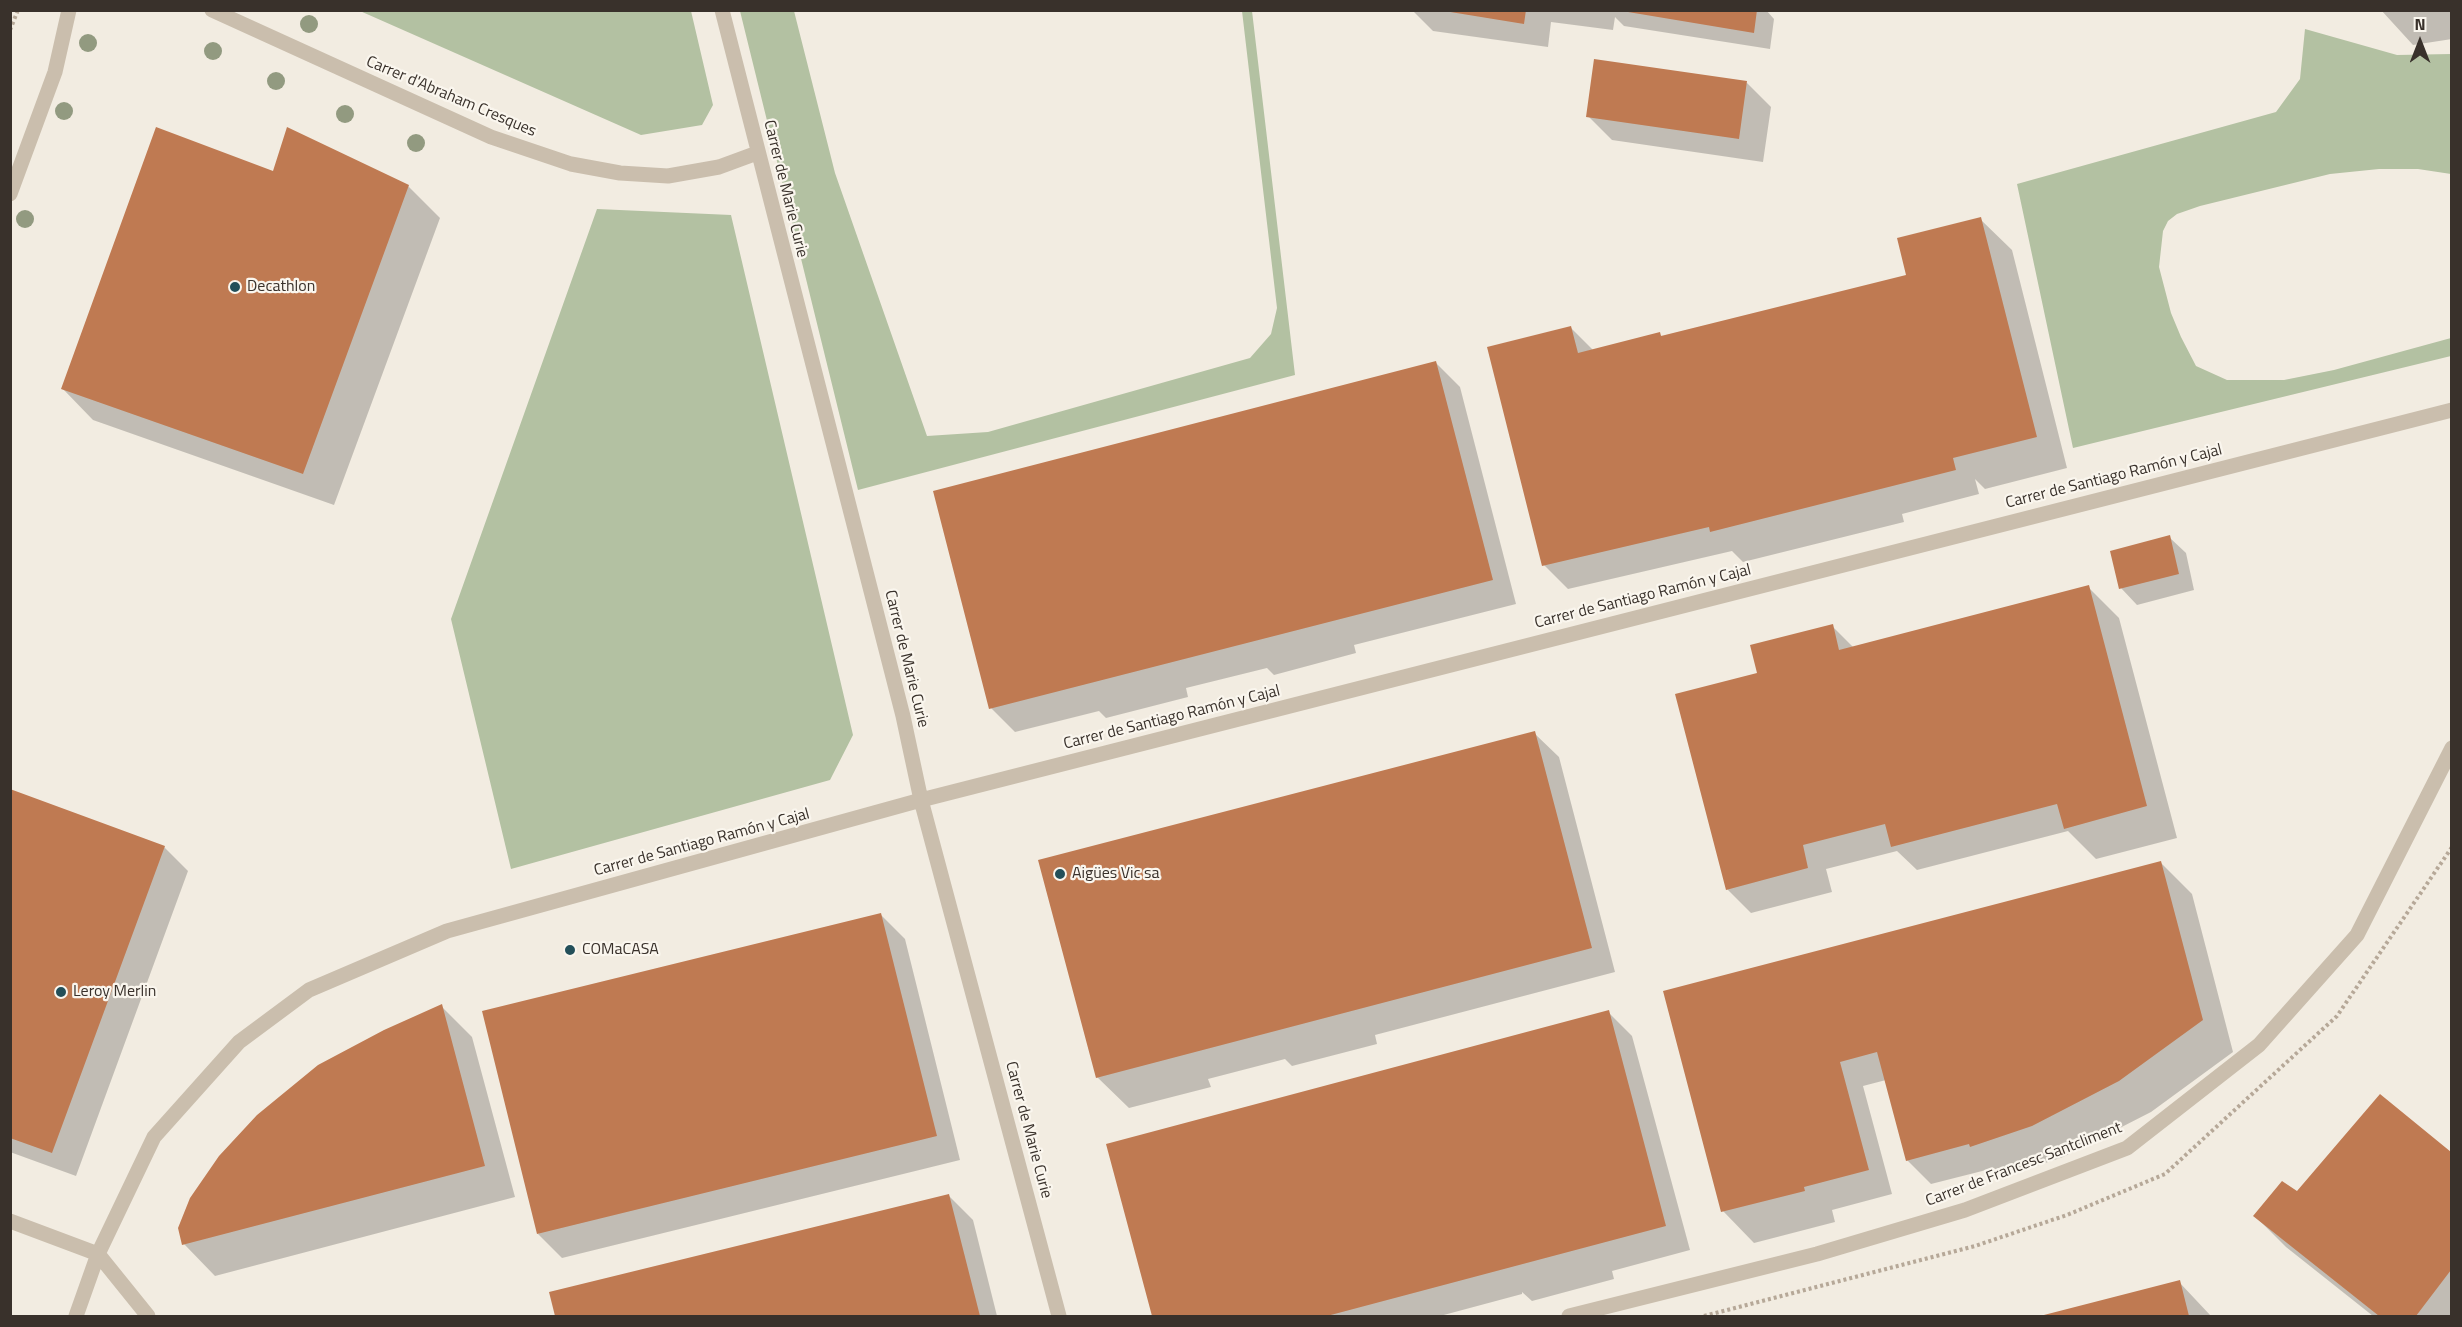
<!DOCTYPE html>
<meta charset="utf-8">
<style>
body{margin:0}
#map{position:relative;width:2462px;height:1327px;overflow:hidden;background:#f2ece1;font-family:"Titillium Web",sans-serif}
canvas{display:block}
.frame{position:absolute;inset:0;border:12px solid #39312b;pointer-events:none}
.north{position:absolute;left:2390px;top:12px;width:60px;height:60px;-webkit-text-stroke:4px #faf6ee;paint-order:stroke;rotate:0deg;font-size:16px;font-weight:700;line-height:24px;text-align:center;color:#39312b}
.north::after{content:'';display:block;margin:auto;width:21px;height:27px;background:#39312b;clip-path:polygon(50% 0,100% 100%,50% 72%,0 100%)}
</style>
<div id="map">
<canvas width="2462" height="1327"></canvas>
<div class="frame"></div>
<div class="north">N</div>
</div>
<script>
const g = document.querySelector('canvas').getContext('2d');
g.lineJoin = 'round';
function fillPath(path, color) {
  g.fillStyle = color;
  g.fill(path, 'evenodd');
}
function poly(rows) {
  const path = new Path2D();
  for (const r of rows) {
    path.moveTo(r[0], r[1]);
    for (let i = 2; i < r.length; i += 2) path.lineTo(r[i], r[i + 1]);
  }
  return path;
}
function trace(path, color, width, dash) {
  g.strokeStyle = color;
  g.lineWidth = width;
  g.lineCap = dash ? 'butt' : 'round';
  g.setLineDash(dash || []);
  g.stroke(path);
}
function write(font, color, halo, rows, align = 'center') {
  g.font = font + ' "Titillium Web",sans-serif';
  g.lineWidth = 4.5;
  g.setLineDash([]);
  g.textBaseline = 'middle';
  g.strokeStyle = halo;
  g.fillStyle = color;
  for (const [text, x, y, turn = 0] of rows) {
    g.save();
    g.translate(x, y);
    g.rotate((+turn || 0) * Math.PI / 180);
    g.textAlign = isNaN(turn) ? turn : align;
    if (halo) g.strokeText(text, 0, 0);
    g.fillText(text, 0, 0);
    g.restore();
  }
}
fillPath(poly([
 [360,11,691,11,713,105,702,125,641,135],
 [740,11,794,11,835,173,927,436,988,432,1250,358,1271,334,1277,308,1242,11,1252,11,1295,375,858,490],
 [2305,29,2397,55,2451,54,2451,174,2418,169,2379,169,2330,174,2200,206,2177,214,2168,221,2163,231,2159,267,2171,313,2181,337,2196,366,2227,380,2284,380,2334,370,2451,338,2451,356,2073,448,2017,184,2276,112,2300,79],
 [597,209,731,215,853,735,830,780,511,869,451,619]
]), '#b3c1a2');
fillPath(poly([
 [1412,10,1766,10,1774,19,1770,49,1624,26,1615,17,1613,30,1551,22,1548,47,1433,31],
 [2381,10,2452,10,2452,39,2413,45],
 [1747,83,1771,107,1763,162,1612,140,1588,116],
 [288,129,408,186,440,218,334,505,93,420,62,388,274,173],
 [1980,219,2012,250,2067,468,1985,489,1975,479,1979,494,1902,514,1904,522,1743,562,1732,551,1568,589,1544,565,1571,328,1594,351,1659,334,1663,337,1906,276],
 [1436,363,1460,387,1516,604,1354,645,1356,653,1274,675,1267,668,1186,688,1188,697,1106,718,1099,711,1015,732,991,708],
 [2169,537,2186,553,2194,590,2137,605,2121,588],
 [2088,587,2119,618,2177,838,2096,859,2068,831,1917,870,1897,851,1826,869,1832,892,1751,913,1727,889,1759,674,1832,626,1854,648],
 [1534,733,1559,757,1615,972,1375,1035,1377,1044,1292,1066,1285,1059,1208,1079,1211,1087,1129,1108,1097,1077],
 [10,790,164,847,188,871,76,1176,10,1152],
 [2161,863,2192,894,2233,1052,2151,1112,2063,1157,2003,1177,1994,1168,1931,1184,1907,1160,1886,1080,1863,1086,1892,1194,1832,1210,1835,1222,1754,1243,1723,1211,1665,992],
 [881,915,905,939,960,1160,562,1258,538,1234],
 [441,1006,472,1037,515,1197,215,1276,184,1244],
 [1608,1012,1632,1036,1690,1250,1612,1271,1614,1279,1532,1301,1522,1292,1522,1294,1440,1316,1153,1316,1107,1145],
 [2380,1096,2452,1154,2452,1316,2373,1316,2286,1247,2255,1216,2298,1193],
 [949,1196,973,1220,997,1316,557,1316,551,1293],
 [2179,1282,2211,1316,2043,1316]
]), '#0003');
fillPath(poly([
 [1438,10,1526,10,1524,24],
 [1616,10,1757,10,1754,33],
 [1594,59,1747,81,1739,139,1586,117],
 [156,127,273,171,287,127,409,185,303,474,61,389],
 [1981,217,2037,437,1953,458,1956,470,1710,532,1709,527,1542,566,1487,347,1571,326,1578,353,1660,332,1661,336,1906,275,1897,238],
 [1436,361,1493,580,989,709,933,491],
 [2170,535,2179,574,2119,589,2110,551],
 [2089,585,2147,806,2064,829,2057,804,1891,847,1885,824,1803,845,1808,868,1726,890,1675,694,1757,673,1750,645,1833,624,1839,650],
 [1535,731,1592,948,1096,1078,1038,860],
 [10,789,165,846,52,1153,10,1138],
 [2161,861,2203,1020,2119,1081,2032,1126,1970,1147,1969,1144,1906,1161,1877,1052,1840,1062,1869,1170,1804,1187,1805,1191,1721,1212,1663,991],
 [881,913,937,1136,537,1234,482,1011],
 [442,1004,485,1166,182,1245,178,1228,190,1198,219,1156,257,1115,318,1065,384,1030],
 [1609,1010,1666,1226,1327,1316,1152,1316,1106,1144],
 [2380,1094,2451,1152,2451,1270,2416,1316,2379,1316,2253,1216,2282,1181,2297,1191],
 [949,1194,980,1316,555,1316,549,1292],
 [2180,1280,2189,1316,2040,1316]
]), '#bf7a52');
trace(poly([
 [10,30,18,10],
 [1704,1316,1975,1246,2067,1215,2165,1174,2337,1016,2452,847]
]), '#b6a898', 4, [3, 3]);
trace(poly([
 [212,10,491,137,571,164,620,173,668,176,719,167,757,153],
 [722,10,903,716,921,800,1059,1316],
 [10,194,55,72,69,10],
 [10,1221,98,1254,148,1316],
 [76,1316,98,1254,154,1137,239,1042,309,990,447,931,921,800,2452,410],
 [1569,1316,1817,1254,1965,1210,2127,1148,2259,1045,2357,935,2452,748]
]), '#cabead', 15);
g.fillStyle = '#929a80';
for (const [x, y] of [
 [309,24],
 [88,43],
 [213,51],
 [276,81],
 [64,111],
 [345,114],
 [416,143],
 [25,219]
]) {
  g.beginPath();
  g.arc(x, y, 9, 0, 2 * Math.PI);
  g.fill();
}
for (const [x, y, r, color] of [
 [235,287,6,"#234f59"],
 [1060,874,6,"#234f59"],
 [570,950,6,"#234f59"],
 [61,992,6,"#234f59"]
]) {
  const dot = new Path2D();
  dot.arc(x, y, r, 0, 2 * Math.PI);
  g.fillStyle = color;
  g.fill(dot);
  trace(dot, '#faf6ee', 2);
}
write('16px', '#39312b', '#faf6ee', [
 ["Carrer d'Abraham Cresques",451,97,23],
 ["Carrer de Marie Curie",785,189,76],
 ["Carrer de Santiago Ramón y Cajal",2114,477,-14],
 ["Carrer de Santiago Ramón y Cajal",1643,597,-14],
 ["Carrer de Marie Curie",906,659,76],
 ["Carrer de Santiago Ramón y Cajal",1172,718,-14],
 ["Carrer de Santiago Ramón y Cajal",702,843,-15],
 ["Carrer de Marie Curie",1028,1130,75],
 ["Carrer de Francesc Santcliment",2024,1165,-21]
]);
write('16px', '#39312b', '#faf6ee', [
 ["Decathlon",247,287],
 ["Aigües Vic sa",1072,874],
 ["COMaCASA",582,950],
 ["Leroy Merlin",73,992]
], 'left');
</script>
